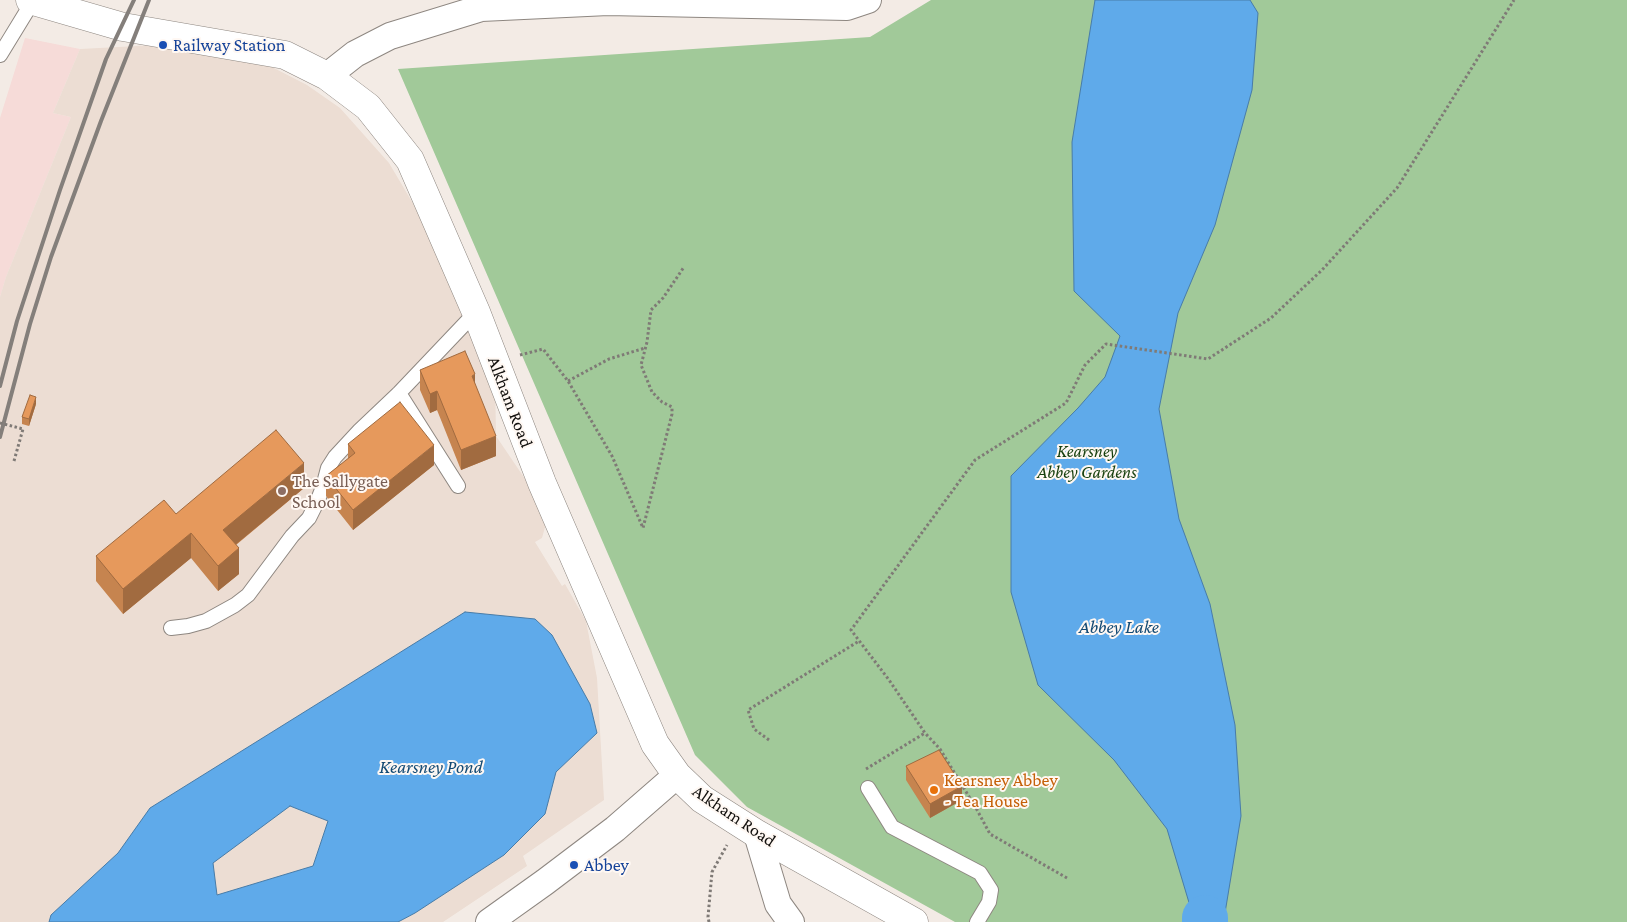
<!DOCTYPE html>
<style>
body{margin:0}
canvas{display:block;background:#f3ebe5}
</style>
<canvas width="1627" height="922"></canvas>
<script>
const g = document.querySelector('canvas').getContext('2d');
g.lineJoin = 'round';
function fillPath(path, color) {
  g.fillStyle = color;
  g.fill(path, 'evenodd');
}
function poly(rows) {
  const path = new Path2D();
  for (const r of rows) {
    path.moveTo(r[0], r[1]);
    for (let i = 2; i < r.length; i += 2) path.lineTo(r[i], r[i + 1]);
  }
  return path;
}
function trace(path, color, width, dash) {
  g.strokeStyle = color;
  g.lineWidth = width;
  g.lineCap = dash ? 'butt' : 'round';
  g.setLineDash(dash || []);
  g.stroke(path);
}
function write(font, color, halo, rows, align = 'center') {
  g.font = font + ' "Crimson Pro",serif';
  g.lineWidth = 4;
  g.setLineDash([]);
  g.textBaseline = 'middle';
  g.strokeStyle = halo;
  g.fillStyle = color;
  for (const [text, x, y, turn = 0] of rows) {
    g.save();
    g.translate(x, y);
    g.rotate((+turn || 0) * Math.PI / 180);
    g.textAlign = isNaN(turn) ? turn : align;
    if (halo) g.strokeText(text, 0, 0);
    g.fillText(text, 0, 0);
    g.restore();
  }
}
fillPath(poly([
 [25,38,80,49,53,113,71,117,6,277,0,297,0,118]
]), '#f6dbd8');
fillPath(poly([
 [157,45,266,64,307,85,340,108,389,163,437,244,495,377,496,436,542,504,547,520,542,538,535,542,562,586,565,584,586,621,597,678,604,800,523,856,527,866,443,922,0,922,0,297,6,277,71,117,53,113,80,49]
]), '#ecddd3');
fillPath(poly([
 [931,0,1627,0,1627,922,955,922,747,807,695,755,398,69,870,37]
]), '#a1c999');
const water = poly([
 [1095,0,1250,0,1258,13,1252,90,1215,225,1178,313,1159,409,1179,519,1210,604,1235,725,1241,816,1224,919,1205,918,1193,916,1167,829,1114,760,1038,685,1011,592,1011,476,1078,408,1105,377,1120,336,1074,291,1072,142,1095,0],
 [465,612,535,619,552,635,590,704,597,733,556,772,545,814,504,855,415,913,398,922,49,922,51,915,118,853,150,808,465,612],
 [290,806,328,821,313,866,217,895,213,863,290,806]
]);
fillPath(water, '#5faaea');
trace(water, '#487ca8', 1);
trace(poly([
 [1205,918,1205,922]
]), '#5faaea', 46);
const service = poly([
 [0,55,33,1],
 [399,393,458,486],
 [171,628,188,626,206,621,235,605,248,595,292,536,309,518,317,502,323,487,328,468,335,457,360,430,399,393,476,312],
 [868,788,892,827,980,873,991,890,989,902,977,922]
]);
const minor = poly([
 [327,76,355,54,390,36,481,8,608,2,847,7,868,0],
 [757,834,778,904,791,922],
 [489,922,545,882,615,829,677,775]
]);
const tertiary = poly([
 [30,0,123,27,285,55,327,76,368,107,410,160,476,312,542,483,655,744,677,775,702,799,757,834,914,922]
]);
trace(service, '#8e8781', 16);
trace(minor, '#8e8781', 28);
trace(tertiary, '#8e8781', 29);
trace(poly([
 [520,355,543,349,568,381,612,456,643,528,672,414,672,407,662,402,652,392,641,365,647,342,651,310,663,298,684,267],
 [568,381,609,359,645,348],
 [14,461,23,429],
 [769,740,754,729,748,710,859,641],
 [866,769,925,733],
 [1067,878,990,834,976,808,940,749,925,733,889,680,851,630,975,460,1066,403,1085,365,1106,344,1208,359,1271,318,1322,270,1397,188,1514,0],
 [709,922,708,917,712,872,727,845]
]), '#7f7a76', 3, [2.5, 2.5]);
trace(service, '#fff', 14);
trace(minor, '#fff', 26);
trace(tertiary, '#fff', 28);
trace(poly([
 [0,386,17,321,60,190,106,59,134,0],
 [0,437,30,324,51,257,101,121,149,0]
]), '#847f7b', 4);
trace(poly([
 [0,423,23,429]
]), '#7f7a76', 3, [2.5, 2.5]);
fillPath(poly([
 [420,370,475,385,496,456,461,470,437,410,430,413,420,390],
 [36,404,29,426,22,424,22,417],
 [348,444,434,465,353,530,326,496,326,476,348,459],
 [304,488,236,545,239,574,218,591,191,558,123,614,96,581,96,556,176,514],
 [906,766,962,800,930,818,906,780]
]), '#c6844f');
fillPath(poly([
 [475,374,475,394,472,376],
 [437,391,437,410,430,413,430,394],
 [36,397,36,404,29,426,29,419],
 [496,436,496,456,461,470,461,450],
 [434,445,434,465,353,530,353,510],
 [304,463,304,488,223,555,223,530],
 [191,533,191,558,123,614,123,589],
 [239,548,239,574,218,591,218,566],
 [962,786,962,800,930,818,930,804]
]), '#a16b40');
const building = poly([
 [465,351,475,374,472,376,496,436,461,450,437,391,430,394,420,370,465,351],
 [30,395,36,397,29,419,22,417,30,395],
 [400,402,434,445,353,510,326,476,355,453,348,444,400,402],
 [276,430,304,463,223,530,239,548,218,566,191,533,123,589,96,556,164,500,176,514,276,430],
 [939,750,962,786,930,804,906,766,939,750]
]);
fillPath(building, '#e6995c');
trace(building, '#a16b40', 1);
for (const [x, y, r, color] of [
 [163,45,5,"#1a4fb4"],
 [282,491,5,"#8d6e63"],
 [934,790,5,"#e8710a"],
 [574,865,5,"#1a4fb4"]
]) {
  const dot = new Path2D();
  dot.arc(x, y, r, 0, 2 * Math.PI);
  g.fillStyle = color;
  g.fill(dot);
  trace(dot, '#fff8f3', 2);
}
write('18px', '#164399', '#fff8f3', [
 ["Railway Station",173,45],
 ["Abbey",584,865]
], 'left');
write('18px', '#12100e', '#fff8f3', [
 ["Alkham Road",510,402,69],
 ["Alkham Road",734,816,34]
]);
write('italic 18px', '#163f0d', '#fff8f3', [
 ["Kearsney",1087,451],
 ["Abbey Gardens",1087,472]
]);
write('18px', '#785e54', '#fff8f3', [
 ["The Sallygate",292,481],
 ["School",292,502]
], 'left');
write('18px', '#c56008', '#fff8f3', [
 ["Kearsney Abbey",944,780],
 ["- Tea House",944,801]
], 'left');
write('italic 19px', '#134a74', '#fff8f3', [
 ["Abbey Lake",1119,627],
 ["Kearsney Pond",431,767]
]);
</script>
